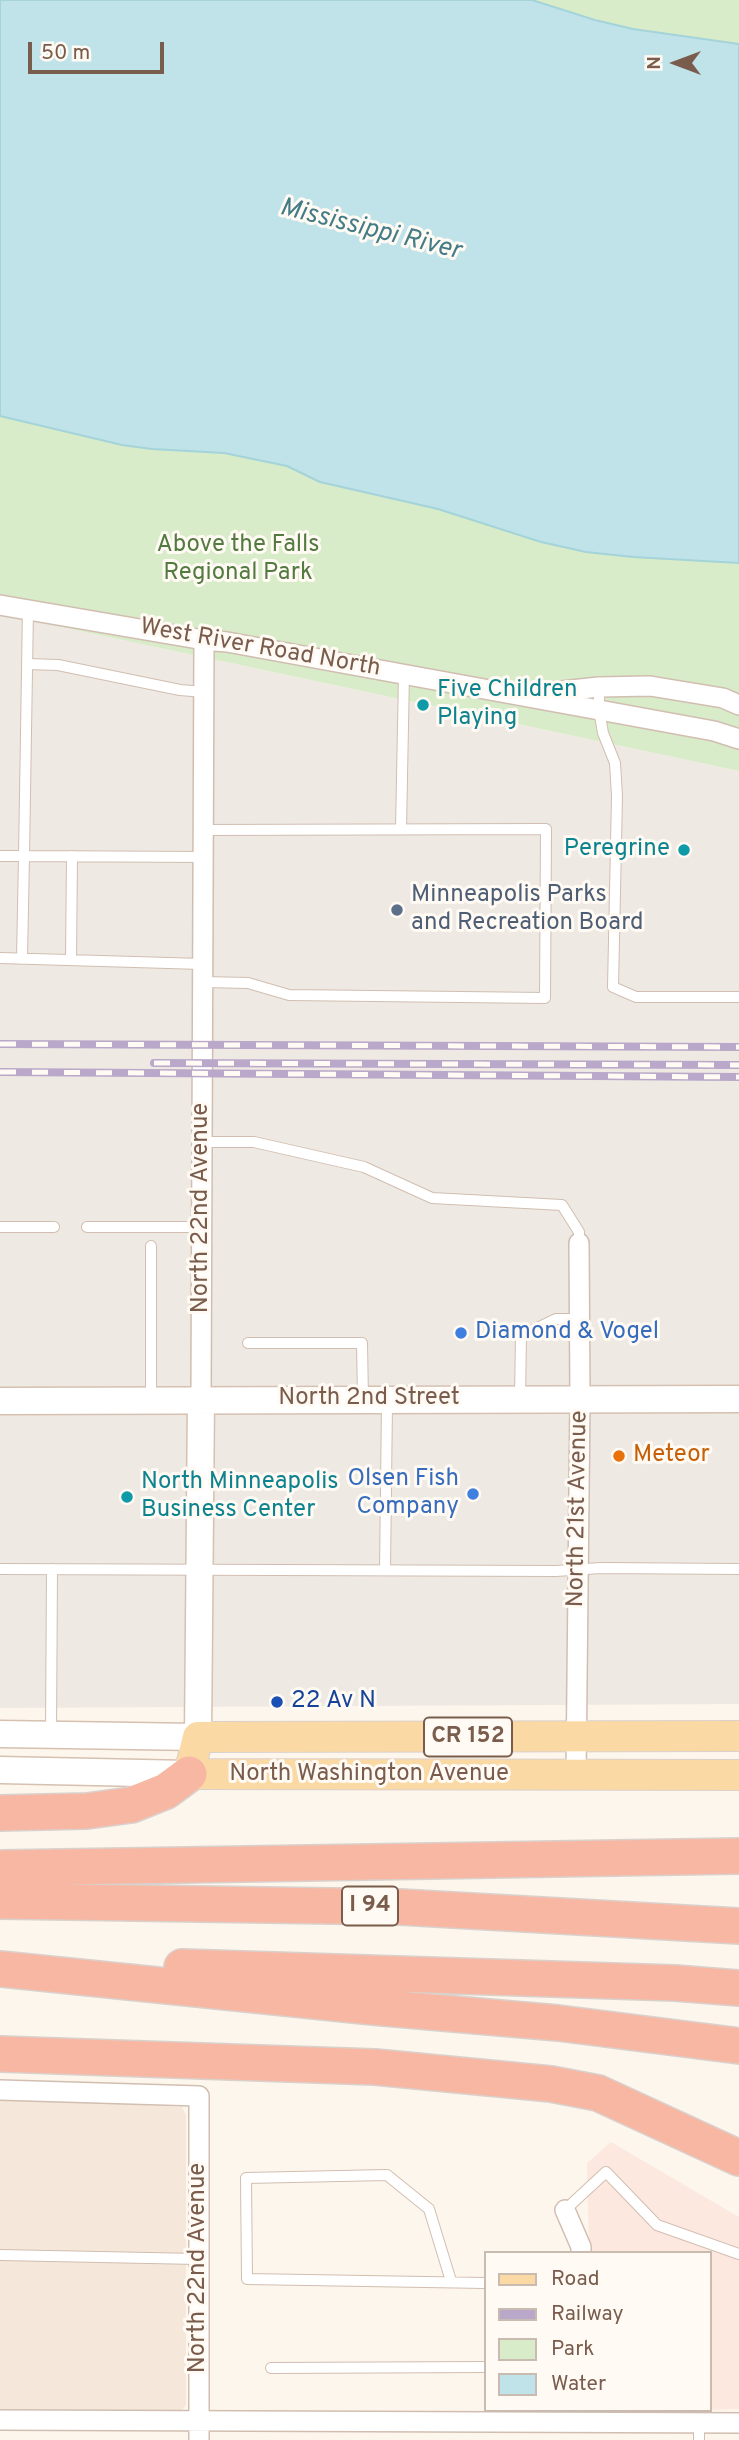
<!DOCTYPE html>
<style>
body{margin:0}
#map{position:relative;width:739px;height:2440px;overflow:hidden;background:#fdf6ec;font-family:Overpass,sans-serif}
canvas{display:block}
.legend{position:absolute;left:484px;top:2251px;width:228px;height:161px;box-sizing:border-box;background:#fffaf3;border:2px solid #cabbb1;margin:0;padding:9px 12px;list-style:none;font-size:21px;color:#7a5c4d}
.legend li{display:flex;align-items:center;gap:14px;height:35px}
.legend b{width:35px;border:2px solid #cabbb1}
.north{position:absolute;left:641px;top:28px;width:70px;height:70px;-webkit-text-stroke:5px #fffaf3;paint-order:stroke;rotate:270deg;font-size:19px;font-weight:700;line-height:28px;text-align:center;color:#7a5c4d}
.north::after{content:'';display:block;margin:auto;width:24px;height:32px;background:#7a5c4d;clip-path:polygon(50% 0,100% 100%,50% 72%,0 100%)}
.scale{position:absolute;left:28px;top:42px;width:136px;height:32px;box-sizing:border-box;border:4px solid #7a5c4d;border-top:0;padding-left:9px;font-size:21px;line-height:24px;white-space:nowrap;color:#7a5c4d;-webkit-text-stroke:5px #fffaf3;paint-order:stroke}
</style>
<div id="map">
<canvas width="739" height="2440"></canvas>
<ul class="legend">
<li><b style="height:9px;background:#fbd9a5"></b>Road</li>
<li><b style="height:9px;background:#b9a8c9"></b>Railway</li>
<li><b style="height:19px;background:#d8ecc9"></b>Park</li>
<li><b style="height:19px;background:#bfe3e8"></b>Water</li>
</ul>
<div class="north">N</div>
<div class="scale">50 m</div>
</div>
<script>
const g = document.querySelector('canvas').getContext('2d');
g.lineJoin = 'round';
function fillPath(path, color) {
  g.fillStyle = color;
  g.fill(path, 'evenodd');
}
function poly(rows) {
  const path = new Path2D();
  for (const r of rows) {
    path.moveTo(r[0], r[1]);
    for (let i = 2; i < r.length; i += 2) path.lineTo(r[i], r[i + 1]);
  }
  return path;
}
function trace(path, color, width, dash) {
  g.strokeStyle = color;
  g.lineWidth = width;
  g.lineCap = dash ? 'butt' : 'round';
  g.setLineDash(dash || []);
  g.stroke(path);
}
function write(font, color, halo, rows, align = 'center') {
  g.font = font + ' Overpass,sans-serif';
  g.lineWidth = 6;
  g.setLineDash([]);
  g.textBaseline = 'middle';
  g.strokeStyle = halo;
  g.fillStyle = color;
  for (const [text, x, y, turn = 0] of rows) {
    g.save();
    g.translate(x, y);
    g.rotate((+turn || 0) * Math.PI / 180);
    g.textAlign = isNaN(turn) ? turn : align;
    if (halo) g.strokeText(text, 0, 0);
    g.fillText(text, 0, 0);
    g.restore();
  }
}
fillPath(poly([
 [0,2098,182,2107,186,2115,186,2405,183,2409,174,2413,0,2411]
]), '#f5e8da');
fillPath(poly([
 [611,2142,739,2217,739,2409,709,2410,709,2253,589,2253,587,2163]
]), '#fde8e0');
fillPath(poly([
 [0,614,739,771,739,1704,0,1708]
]), '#efe9e4');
fillPath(poly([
 [531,0,739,0,739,44,633,30],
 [0,416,122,445,152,449,224,453,287,466,320,482,438,509,541,542,586,552,633,557,739,563,739,771,0,614]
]), '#d8ecc9');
const water = poly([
 [0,0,532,0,595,20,633,29,739,44,739,563,633,557,586,552,541,542,438,509,320,482,287,466,224,453,152,449,122,445,0,416,0,0]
]);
fillPath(water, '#bfe3e8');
trace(water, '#a5d3da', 2);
const lane = poly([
 [27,664,58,665,180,690,204,692],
 [599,687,599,710,603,733,615,763,617,796,613,987,636,997,739,997],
 [401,829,404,674],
 [0,856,24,856,28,609],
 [0,958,202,964],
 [22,959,24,856,203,857],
 [71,960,72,856],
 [203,982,248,983,289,995,545,998,546,829,203,830],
 [202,1142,254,1142,364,1167,432,1198,562,1205,579,1232,579,1243],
 [0,1227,54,1227],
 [87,1227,202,1227],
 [151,1246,151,1401],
 [248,1343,362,1343,363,1398],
 [520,1398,521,1336,556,1319,580,1319],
 [0,1569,556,1571,601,1568,739,1569],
 [385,1570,387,1403],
 [51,1733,52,1569],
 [565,2210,606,2172,657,2225,739,2254],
 [0,2255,199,2259],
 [451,2281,429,2209,387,2175,246,2178,247,2279,485,2283],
 [271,2368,485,2367],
 [699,2423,699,2440]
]);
const street = poly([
 [0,605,204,640,227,642,714,731,739,739],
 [543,693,599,687,650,686,723,698,739,705],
 [201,1399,204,640],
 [576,1776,580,1399,579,1243],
 [0,2090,199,2096,199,2440],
 [565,2210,581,2247,581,2253],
 [0,2420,739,2423]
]);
const secondary = poly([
 [0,1401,739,1399],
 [0,1734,198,1737,201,1399],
 [0,1770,189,1774]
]);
const primary = poly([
 [739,1736,198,1737,189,1774,739,1775]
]);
const highway = poly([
 [0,1813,87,1811,131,1805,166,1791,189,1774],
 [0,1868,739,1856],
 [0,1901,400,1907,739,1926],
 [182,1967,675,1983,739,1988],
 [0,1969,373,2007,558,2023,739,2046],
 [0,2054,375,2067,551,2084,598,2093,739,2158]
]);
trace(lane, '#d1beb0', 12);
trace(street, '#d1beb0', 22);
trace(secondary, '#d6c0b0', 29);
trace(primary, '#dad1cd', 32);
trace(highway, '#dad1cd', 38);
trace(lane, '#fff', 10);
trace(street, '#fff', 19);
trace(secondary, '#fff', 26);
trace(primary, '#fbd9a5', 30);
trace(highway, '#f7b7a3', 35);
const rail = poly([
 [0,1044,739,1047],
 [154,1063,739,1065],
 [0,1072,739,1077]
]);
trace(rail, '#b9a8c9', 8);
trace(rail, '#fffaf3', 5, [16]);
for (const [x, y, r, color] of [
 [423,705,7,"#0f9aa8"],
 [684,850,7,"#0f9aa8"],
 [397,910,7,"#5c6f8a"],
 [461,1333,7,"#3f7fe0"],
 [619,1456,7,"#e8710a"],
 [473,1494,7,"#3f7fe0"],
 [127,1497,7,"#0f9aa8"],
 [277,1702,7,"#1a4fb4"]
]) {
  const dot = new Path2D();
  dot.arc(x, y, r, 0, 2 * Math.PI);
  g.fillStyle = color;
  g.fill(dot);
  trace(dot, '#fffaf3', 2.5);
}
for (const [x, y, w] of [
 [468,1737,88],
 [370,1906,56]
]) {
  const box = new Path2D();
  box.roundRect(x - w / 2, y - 19.5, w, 39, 5);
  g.fillStyle = '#fffaf3';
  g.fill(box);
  trace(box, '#7a5c4d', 2);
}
write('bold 23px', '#7a5c4d', null, [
 ["CR 152",468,1737],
 ["I 94",370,1906]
]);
write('24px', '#537a41', '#fffaf3', [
 ["Above the Falls",238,546],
 ["Regional Park",238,574]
]);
write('24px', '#7a5c4d', '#fffaf3', [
 ["West River Road North",260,649,10],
 ["North 22nd Avenue",202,1208,-90],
 ["North 2nd Street",369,1399],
 ["North 21st Avenue",579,1509,-89],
 ["North Washington Avenue",369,1775],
 ["North 22nd Avenue",199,2268,-90]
]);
write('24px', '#0d838f', '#fffaf3', [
 ["Five Children",437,691],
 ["Playing",437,719],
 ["Peregrine",670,850,"right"],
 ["North Minneapolis",141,1483],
 ["Business Center",141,1511]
], 'left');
write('24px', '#4e5e75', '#fffaf3', [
 ["Minneapolis Parks",411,896],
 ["and Recreation Board",411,924]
], 'left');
write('24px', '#366cbe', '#fffaf3', [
 ["Diamond & Vogel",475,1333],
 ["Olsen Fish",459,1480,"right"],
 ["Company",459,1508,"right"]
], 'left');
write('24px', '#c56008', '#fffaf3', [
 ["Meteor",633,1456]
], 'left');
write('24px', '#164399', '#fffaf3', [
 ["22 Av N",291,1702]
], 'left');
write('italic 26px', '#437c86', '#fffaf3', [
 ["Mississippi River",370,231,14]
]);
</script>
